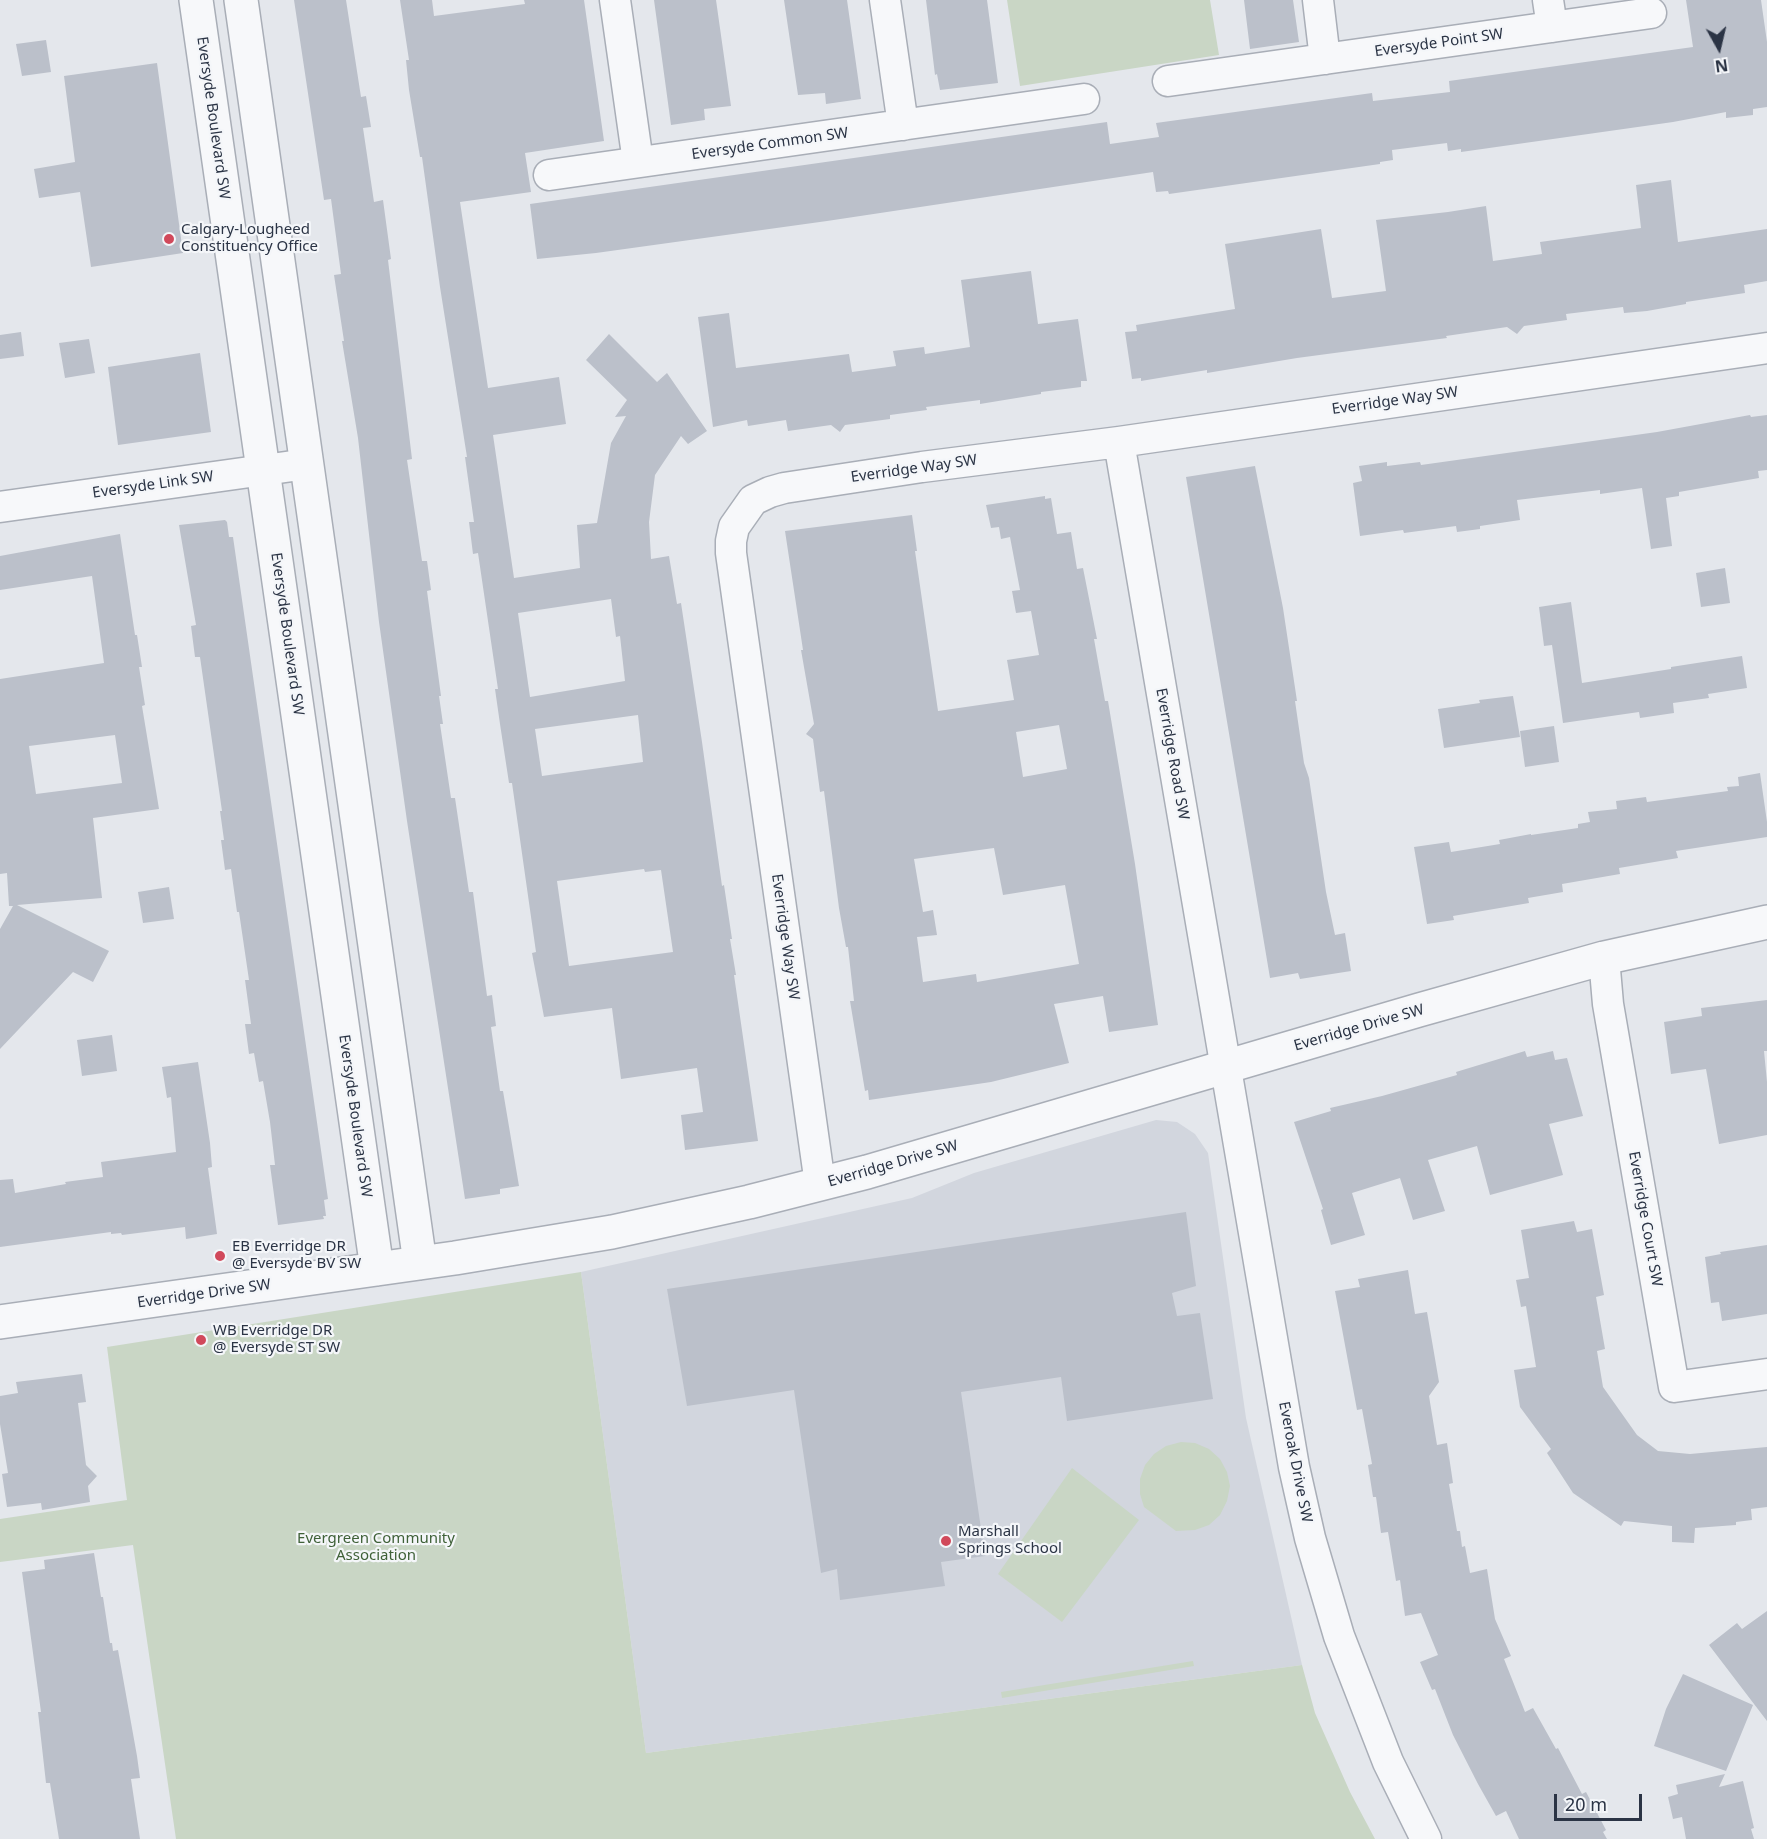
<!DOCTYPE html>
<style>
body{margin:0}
#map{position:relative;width:1767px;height:1839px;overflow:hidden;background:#e4e7ec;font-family:"Noto Sans",sans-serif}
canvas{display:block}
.north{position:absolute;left:1689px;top:18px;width:60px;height:60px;-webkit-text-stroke:4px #f4f6f9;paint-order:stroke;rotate:172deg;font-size:16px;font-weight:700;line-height:24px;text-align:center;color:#2b3445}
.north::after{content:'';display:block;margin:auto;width:21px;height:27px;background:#2b3445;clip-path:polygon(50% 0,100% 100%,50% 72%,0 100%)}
.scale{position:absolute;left:1554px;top:1794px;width:88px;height:27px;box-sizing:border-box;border:3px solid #2b3445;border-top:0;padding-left:8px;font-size:18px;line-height:21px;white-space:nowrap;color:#2b3445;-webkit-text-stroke:4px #f4f6f9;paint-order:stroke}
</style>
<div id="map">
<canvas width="1767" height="1839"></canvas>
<div class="north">N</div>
<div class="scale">20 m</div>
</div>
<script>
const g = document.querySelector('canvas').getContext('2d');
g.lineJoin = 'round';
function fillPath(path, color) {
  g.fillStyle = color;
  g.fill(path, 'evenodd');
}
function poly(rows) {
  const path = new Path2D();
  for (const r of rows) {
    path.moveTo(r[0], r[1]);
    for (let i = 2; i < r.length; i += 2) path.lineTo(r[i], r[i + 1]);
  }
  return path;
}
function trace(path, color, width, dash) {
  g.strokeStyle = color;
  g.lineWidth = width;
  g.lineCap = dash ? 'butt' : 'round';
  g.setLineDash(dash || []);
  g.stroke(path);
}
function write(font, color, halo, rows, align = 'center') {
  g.font = font + ' "Noto Sans",sans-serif';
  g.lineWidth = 4.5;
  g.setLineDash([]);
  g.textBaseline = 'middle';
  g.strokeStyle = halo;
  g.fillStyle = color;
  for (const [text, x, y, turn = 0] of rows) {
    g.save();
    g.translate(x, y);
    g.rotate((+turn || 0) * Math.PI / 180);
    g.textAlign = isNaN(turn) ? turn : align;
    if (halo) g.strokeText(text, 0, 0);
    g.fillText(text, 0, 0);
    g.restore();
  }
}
fillPath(poly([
 [1156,1120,1177,1122,1195,1134,1208,1153,1246,1418,1302,1665,646,1753,581,1272,912,1198,974,1173]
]), '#d2d6de');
fillPath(poly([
 [1007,0,1210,0,1219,55,1020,86],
 [581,1272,646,1753,1302,1665,1315,1713,1350,1792,1375,1839,176,1839,133,1545,0,1562,0,1519,127,1500,107,1347],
 [1181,1442,1195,1443,1209,1449,1220,1459,1227,1472,1230,1486,1227,1501,1220,1515,1209,1525,1195,1530,1176,1531,1144,1507,1140,1494,1140,1479,1145,1465,1154,1454,1166,1446],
 [1072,1468,1139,1520,1062,1622,998,1574],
 [1193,1661,1194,1666,1002,1698,1001,1692]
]), '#c9d6c5');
fillPath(poly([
 [294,0,346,0,361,97,366,96,371,127,363,128,374,202,383,200,391,259,388,260,412,459,407,460,422,561,427,561,431,590,427,591,441,696,439,696,443,724,440,724,451,798,455,798,469,892,473,892,487,996,492,995,496,1026,491,1027,500,1091,503,1091,519,1186,500,1189,500,1194,465,1199,407,821,379,622,358,438,342,341,344,341,334,275,341,274,331,199,324,200],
 [400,0,432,0,434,16,525,4,524,0,584,0,604,141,525,153,531,192,460,202,488,388,559,377,566,424,493,435,514,578,580,568,577,525,597,523,611,443,626,416,615,417,627,400,586,360,609,334,657,382,667,373,707,431,688,444,681,436,655,475,649,522,651,559,669,556,677,604,681,603,702,742,722,886,724,885,732,939,730,939,736,975,734,975,758,1141,685,1150,681,1115,703,1112,697,1068,621,1079,612,1008,544,1017,532,953,536,952,512,783,509,783,500,724,495,689,498,689,478,553,473,554,469,522,474,522,465,457,467,457,440,287,422,157,420,157,409,90,406,60,409,60],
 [611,599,616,637,620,636,625,681,530,697,518,613],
 [638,715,643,762,542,776,535,729],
 [644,869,645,872,661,870,673,952,569,966,557,881],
 [654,0,716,0,731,106,704,109,705,120,671,125],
 [784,0,847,0,861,99,826,104,825,93,798,95],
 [926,0,987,0,998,83,940,90,937,74,935,75],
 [1244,0,1293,0,1299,42,1250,49],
 [1686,0,1761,0,1767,42,1767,107,1753,109,1753,115,1726,118,1726,112,1673,122,1461,152,1461,149,1448,151,1447,143,1392,150,1393,160,1380,162,1380,164,1169,194,1168,191,1156,192,1153,172,827,221,596,253,537,259,530,204,1107,122,1110,144,1159,137,1156,123,1372,93,1373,101,1450,92,1449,81,1693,47],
 [46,40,51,72,22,76,16,44],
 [157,63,183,253,91,267,80,192,39,198,34,169,75,162,64,76],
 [1671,180,1678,242,1767,229,1767,281,1744,285,1745,293,1686,302,1686,304,1647,311,1624,313,1623,307,1566,314,1567,320,1524,326,1517,334,1507,327,1446,336,1447,338,1297,358,1207,373,1207,370,1141,381,1141,378,1132,379,1125,332,1137,331,1136,325,1235,309,1225,244,1321,229,1332,298,1386,291,1376,220,1448,212,1486,206,1493,261,1542,254,1540,242,1641,228,1636,185],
 [1031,271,1038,324,1078,319,1087,381,1081,381,1081,387,1041,392,1041,394,980,404,980,400,926,407,927,410,890,415,890,419,845,425,840,432,831,425,788,431,786,420,748,426,747,420,713,427,698,317,729,313,736,368,849,354,852,372,896,366,893,351,924,347,925,354,970,347,961,280],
 [21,332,24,356,0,359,0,335],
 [89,339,95,373,65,378,59,343],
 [200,353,211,432,118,445,108,367],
 [1750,415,1751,417,1767,415,1767,470,1758,471,1759,478,1679,492,1679,496,1666,498,1672,546,1651,549,1642,488,1600,494,1600,490,1517,500,1520,520,1480,526,1480,529,1457,532,1456,526,1404,533,1403,530,1360,536,1353,483,1362,481,1359,466,1387,462,1387,466,1420,462,1421,465,1657,432],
 [1255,466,1283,608,1297,701,1295,701,1304,763,1309,778,1326,892,1335,935,1345,933,1351,971,1300,979,1298,973,1270,978,1186,477],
 [1045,496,1045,499,1051,498,1057,534,1071,532,1077,569,1083,568,1097,639,1094,639,1105,701,1108,701,1135,864,1158,1025,1109,1032,1103,996,1054,1004,1069,1063,991,1082,869,1100,868,1090,865,1091,850,1001,854,1001,848,947,846,947,839,908,824,791,820,792,813,739,806,734,814,724,801,650,803,650,785,531,912,515,917,551,915,551,938,711,1014,700,1007,660,1039,655,1031,611,1016,613,1012,591,1020,590,1010,537,1001,539,999,527,991,528,986,505],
 [1059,725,1067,769,1023,777,1016,732],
 [994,848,1003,895,1065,885,1079,964,977,982,976,974,923,982,917,937,937,935,933,910,923,912,914,859],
 [225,520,227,522,229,537,233,537,328,1199,324,1200,326,1216,323,1216,324,1219,278,1225,270,1165,275,1165,270,1122,263,1081,259,1082,254,1053,249,1054,245,1024,251,1024,245,980,249,980,239,912,237,912,231,869,225,870,221,840,224,840,220,811,222,811,200,657,195,657,191,626,196,625,179,525],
 [120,534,135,635,137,635,142,667,139,667,145,705,142,706,159,809,93,818,102,898,17,905,109,951,93,982,73,972,0,1049,0,929,13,906,9,906,7,873,0,874,0,679,104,663,92,576,0,590,0,556],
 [115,735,122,783,36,794,29,746],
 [1725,568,1730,603,1701,607,1696,573],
 [1571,602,1582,683,1671,669,1671,667,1742,656,1747,688,1708,694,1709,698,1673,703,1674,713,1640,718,1639,712,1563,723,1552,645,1544,646,1539,607],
 [1513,696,1520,737,1444,748,1438,709,1480,703,1479,700],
 [1554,726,1559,762,1525,767,1520,731],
 [1760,773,1767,822,1767,837,1676,851,1678,858,1619,868,1620,874,1562,884,1563,892,1528,898,1529,903,1453,916,1454,920,1427,924,1414,847,1449,842,1451,852,1500,844,1499,840,1531,834,1531,835,1578,828,1578,824,1590,822,1588,812,1617,809,1616,801,1646,797,1647,802,1728,791,1727,787,1739,786,1738,777],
 [169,887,174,919,143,923,138,892],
 [1767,1000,1767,1051,1764,1051,1767,1082,1767,1135,1719,1144,1706,1069,1671,1074,1664,1022,1702,1016,1701,1008],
 [112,1035,117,1071,82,1076,77,1040],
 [1525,1051,1527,1057,1553,1051,1555,1060,1567,1058,1583,1116,1549,1124,1563,1175,1490,1195,1477,1146,1428,1160,1445,1211,1413,1220,1400,1178,1352,1193,1365,1235,1331,1245,1321,1210,1323,1209,1294,1122,1331,1111,1330,1108,1382,1096,1457,1075,1456,1072],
 [198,1062,210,1143,212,1167,208,1168,217,1234,186,1239,185,1227,122,1235,121,1233,111,1234,111,1232,0,1247,0,1180,13,1179,15,1193,66,1184,65,1182,103,1177,101,1162,176,1152,171,1097,167,1098,162,1067],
 [1186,1212,1196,1286,1172,1293,1177,1316,1200,1313,1213,1399,1067,1421,1061,1377,961,1392,985,1556,941,1562,945,1586,840,1600,837,1569,821,1573,794,1390,687,1406,667,1289],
 [1574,1221,1577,1232,1592,1229,1604,1295,1596,1297,1605,1349,1597,1351,1603,1387,1637,1435,1658,1451,1690,1454,1767,1447,1767,1507,1751,1509,1752,1520,1736,1522,1736,1525,1695,1528,1694,1543,1672,1542,1672,1526,1624,1521,1621,1526,1573,1493,1547,1453,1551,1449,1520,1407,1514,1370,1536,1367,1526,1306,1521,1307,1516,1280,1529,1278,1521,1230],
 [1767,1245,1767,1314,1722,1321,1719,1302,1711,1303,1705,1257,1721,1254,1720,1252],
 [1408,1270,1415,1314,1427,1312,1439,1382,1429,1396,1437,1445,1447,1443,1453,1483,1449,1484,1457,1531,1460,1531,1462,1547,1465,1546,1470,1573,1487,1569,1495,1619,1511,1656,1504,1659,1525,1712,1533,1708,1556,1749,1558,1748,1582,1794,1586,1792,1606,1830,1603,1832,1607,1839,1519,1839,1506,1811,1496,1816,1478,1784,1453,1735,1435,1689,1432,1690,1420,1662,1438,1655,1421,1613,1405,1616,1400,1580,1396,1581,1388,1532,1381,1533,1376,1497,1373,1497,1368,1465,1372,1464,1362,1409,1357,1410,1335,1291,1360,1287,1358,1279],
 [82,1374,86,1402,78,1403,86,1465,97,1476,88,1486,90,1502,42,1510,41,1503,7,1507,2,1474,8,1473,0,1424,0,1396,18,1393,16,1382],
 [94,1553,101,1597,103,1597,110,1643,112,1643,113,1651,118,1650,137,1756,140,1778,131,1779,140,1839,59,1839,50,1783,46,1783,38,1712,41,1712,22,1572,45,1569,44,1560],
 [1767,1611,1767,1721,1709,1645,1737,1623,1742,1629],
 [1683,1674,1753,1705,1726,1771,1654,1746,1666,1709],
 [1725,1774,1719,1787,1743,1781,1754,1828,1751,1829,1754,1839,1686,1839,1682,1817,1673,1819,1668,1797,1678,1794,1676,1785]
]), '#bbc0ca');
const minor = poly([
 [615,0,638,162],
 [885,0,903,125],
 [1318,0,1325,59],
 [1548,0,1552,27],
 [1168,81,1651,13],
 [549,175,1084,99],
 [1119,442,1294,1467,1310,1538,1339,1636,1388,1762,1426,1839],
 [0,507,307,464],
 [1604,958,1608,1004,1674,1387,1767,1374],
 [820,1184,731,553,731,541,734,527,753,500,770,492,784,488,922,467,1119,442,1767,348]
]);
const tertiary = poly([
 [196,0,377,1269],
 [241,0,420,1263],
 [0,1322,455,1258,612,1232,749,1202,867,1172,1419,1010,1604,958,1767,922]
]);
trace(minor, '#a9aeb7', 33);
trace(tertiary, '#a9aeb7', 36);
trace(minor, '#f7f8fa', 30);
trace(tertiary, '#f7f8fa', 33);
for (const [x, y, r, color] of [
 [169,239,6,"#d1495b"],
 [220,1256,6,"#d1495b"],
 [201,1340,6,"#d1495b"],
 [946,1541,6,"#d1495b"]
]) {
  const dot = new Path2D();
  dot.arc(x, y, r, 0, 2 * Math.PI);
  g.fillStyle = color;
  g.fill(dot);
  trace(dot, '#f4f6f9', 2);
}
write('15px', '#2b3445', '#f4f6f9', [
 ["Eversyde Point SW",1439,43,-8],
 ["Eversyde Boulevard SW",213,118,82],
 ["Eversyde Common SW",770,144,-8],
 ["Everridge Way SW",1395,401,-8],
 ["Everridge Way SW",914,469,-8],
 ["Eversyde Link SW",153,485,-8],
 ["Eversyde Boulevard SW",287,634,82],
 ["Everridge Road SW",1172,754,80],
 ["Everridge Way SW",785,937,82],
 ["Everridge Drive SW",1359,1028,-16],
 ["Eversyde Boulevard SW",355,1116,82],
 ["Everridge Drive SW",893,1164,-16],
 ["Everridge Court SW",1645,1219,80],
 ["Everridge Drive SW",204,1294,-8],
 ["Everoak Drive SW",1295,1462,79]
]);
write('15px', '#2b3445', '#f4f6f9', [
 ["Calgary-Lougheed",181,230],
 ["Constituency Office",181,247],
 ["EB Everridge DR",232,1247],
 ["@ Eversyde BV SW",232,1264],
 ["WB Everridge DR",213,1331],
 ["@ Eversyde ST SW",213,1348],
 ["Marshall",958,1532],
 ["Springs School",958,1549]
], 'left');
write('15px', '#3f6138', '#f4f6f9', [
 ["Evergreen Community",376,1539],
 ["Association",376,1556]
]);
</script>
